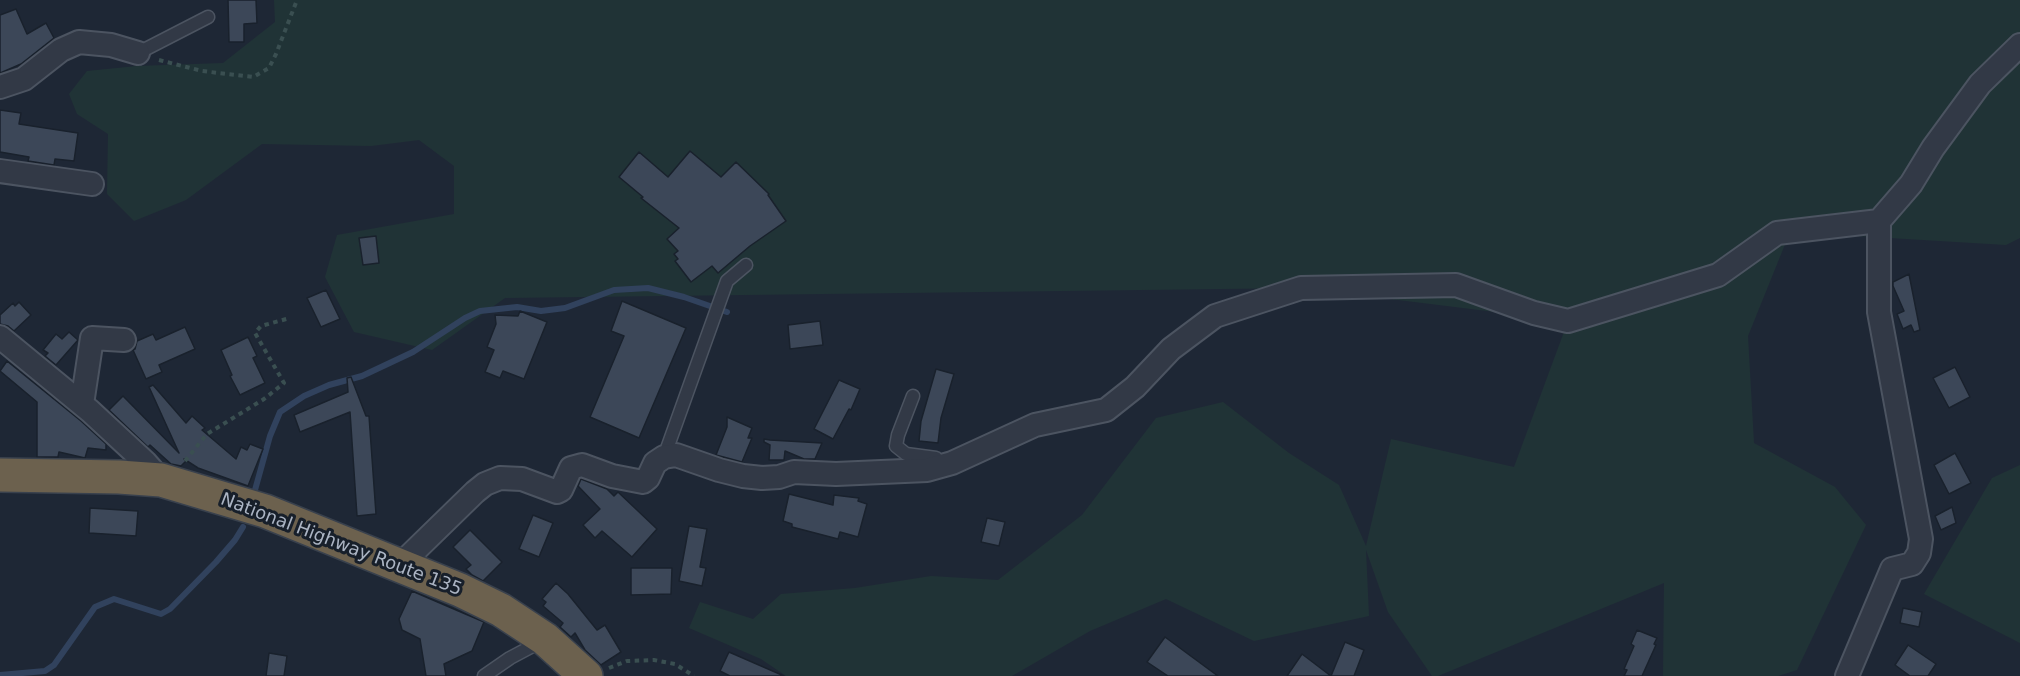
<!DOCTYPE html>
<style>
body{margin:0}
canvas{display:block;background:#1e2735}
</style>
<canvas width="2020" height="676"></canvas>
<script>
const g = document.querySelector('canvas').getContext('2d');
g.lineJoin = 'round';
function fillPath(path, color) {
  g.fillStyle = color;
  g.fill(path, 'evenodd');
}
function poly(rows) {
  const path = new Path2D();
  for (const r of rows) {
    path.moveTo(r[0], r[1]);
    for (let i = 2; i < r.length; i += 2) path.lineTo(r[i], r[i + 1]);
  }
  return path;
}
function trace(path, color, width, dash) {
  g.strokeStyle = color;
  g.lineWidth = width;
  g.lineCap = dash ? 'butt' : 'round';
  g.setLineDash(dash || []);
  g.stroke(path);
}
function write(font, color, halo, rows, align = 'center') {
  g.font = font + ' "DejaVu Sans",sans-serif';
  g.lineWidth = 6;
  g.setLineDash([]);
  g.textBaseline = 'middle';
  g.strokeStyle = halo;
  g.fillStyle = color;
  for (const [text, x, y, turn = 0] of rows) {
    g.save();
    g.translate(x, y);
    g.rotate((+turn || 0) * Math.PI / 180);
    g.textAlign = isNaN(turn) ? turn : align;
    if (halo) g.strokeText(text, 0, 0);
    g.fillText(text, 0, 0);
    g.restore();
  }
}
fillPath(poly([
 [274,0,2020,0,2020,238,2006,245,1790,232,1748,336,1754,443,1835,487,1866,525,1797,670,1778,676,1663,676,1664,583,1438,676,1432,676,1388,612,1366,550,1369,616,1254,641,1166,599,1090,631,1012,676,786,676,761,659,689,628,700,602,753,619,781,594,855,588,931,576,998,580,1082,515,1156,418,1223,402,1289,453,1339,485,1366,546,1391,439,1514,467,1568,321,1301,288,505,298,432,350,354,332,325,277,337,235,454,214,454,166,419,140,371,146,262,144,186,200,134,221,107,194,108,134,77,114,69,94,87,71,137,66,223,63,275,22],
 [2020,465,2020,643,1924,594,1992,478]
]), '#203336');
trace(poly([
 [255,490,270,436,280,412,304,396,329,385,362,376,413,352,465,318,480,311,517,307,541,311,565,308,614,290,648,288,684,297,727,312],
 [0,675,45,671,54,665,95,607,114,599,161,614,170,609,216,562,235,540,243,527]
]), '#31425d', 6);
const building = poly([
 [228,0,256,0,257,23,244,24,244,42,229,42,228,0],
 [16,9,27,34,46,23,54,38,21,64,0,73,0,15,16,9],
 [0,110,21,113,19,124,78,133,74,161,55,159,54,165,28,161,29,157,0,152,0,110],
 [690,151,721,177,736,162,769,194,768,195,786,221,750,246,718,273,712,266,691,282,675,261,678,259,674,254,678,251,667,239,679,228,641,198,643,197,619,177,639,152,668,177,690,151],
 [376,236,379,263,363,265,359,238,376,236],
 [1909,274,1920,330,1914,332,1911,325,1903,329,1897,314,1904,311,1893,286,1893,282,1909,274],
 [326,290,340,319,321,327,307,298,326,290],
 [622,301,686,328,639,438,590,417,624,336,611,331,622,301],
 [19,302,31,315,14,331,8,326,0,324,0,315,13,303,15,306,19,302],
 [520,311,547,322,524,379,503,371,500,378,485,372,494,350,487,347,496,324,495,315,518,316,520,311],
 [820,321,823,345,790,349,788,325,820,321],
 [185,327,195,349,159,365,162,372,146,379,133,350,135,349,137,341,153,334,156,340,185,327],
 [69,332,78,340,56,365,45,356,48,353,43,350,56,334,62,339,69,332],
 [248,337,257,356,253,358,265,383,240,395,230,376,232,375,221,350,248,337],
 [7,361,81,421,106,444,106,450,88,448,85,458,59,452,58,457,37,457,37,402,0,371,7,361],
 [1955,367,1970,397,1949,408,1933,378,1955,367],
 [936,369,954,374,941,418,938,443,919,441,921,421,936,369],
 [351,377,366,416,369,416,376,514,357,516,350,412,300,432,294,415,348,392,347,378,351,377],
 [839,380,860,389,851,410,849,409,833,439,814,429,839,380],
 [153,385,186,423,192,416,205,428,202,430,236,459,241,447,247,450,250,444,263,449,248,486,198,468,184,459,186,461,181,466,171,464,150,445,148,447,109,410,123,396,179,453,149,387,153,385],
 [727,417,752,428,748,438,752,438,742,462,716,455,727,427,727,417],
 [764,439,770,440,822,443,815,459,804,459,785,451,784,460,769,460,770,445,764,442,764,439],
 [1955,453,1971,483,1949,494,1934,465,1955,453],
 [581,479,607,489,614,496,618,492,657,529,632,557,602,531,595,538,583,525,600,509,578,486,581,479],
 [789,494,833,505,834,495,859,498,858,501,867,504,858,537,840,532,838,539,792,527,792,524,783,521,789,494],
 [1952,507,1956,523,1941,530,1935,516,1952,507],
 [90,508,138,511,136,536,89,533,90,508],
 [533,515,553,523,539,557,519,549,533,515],
 [987,518,1005,522,999,546,981,542,987,518],
 [689,526,707,529,700,567,706,568,702,586,679,581,689,526],
 [470,530,502,562,483,581,472,575,466,569,471,565,453,547,470,530],
 [631,568,672,568,671,594,631,595,631,568],
 [556,583,568,594,597,630,605,625,621,652,601,665,585,650,575,633,571,637,560,627,563,623,543,606,546,602,542,599,556,583],
 [412,591,484,622,472,651,444,664,446,676,426,676,420,639,402,630,399,619,412,591],
 [1903,608,1922,612,1919,627,1900,623,1903,608],
 [1637,630,1657,638,1654,644,1656,645,1642,676,1624,676,1627,670,1624,669,1634,646,1631,644,1637,630],
 [1165,637,1218,676,1168,676,1147,662,1165,637],
 [1345,642,1364,650,1354,676,1287,676,1302,654,1331,676,1345,642],
 [1908,645,1936,664,1928,676,1910,676,1895,665,1908,645],
 [729,652,784,676,730,676,720,671,729,652],
 [269,653,287,656,284,676,266,676,269,653]
]);
fillPath(building, '#3c4758');
trace(building, '#19212c', 1.5);
const lane = poly([
 [138,53,208,17],
 [913,396,898,435,896,446,906,454,936,458,940,465],
 [664,457,727,281,746,265],
 [484,676,510,658,542,641]
]);
const street = poly([
 [0,87,24,79,61,50,79,42,111,45,138,53],
 [0,171,92,184],
 [0,337,90,411,145,462,161,480],
 [82,404,92,338,124,340],
 [400,565,475,492,485,484,500,478,522,479,557,492,561,490,571,468,582,465,612,476,643,482,648,478,655,463,664,457,676,455,719,470,743,476,762,478,779,477,794,472,836,474,927,470,952,463,1035,425,1106,410,1135,387,1171,349,1215,316,1301,288,1456,285,1534,313,1568,321,1718,275,1777,233,1879,221],
 [1847,676,1892,569,1912,564,1919,553,1921,539,1879,312,1879,221,1911,184,1933,148,1980,84,2020,45]
]);
const highway = poly([
 [0,475,119,477,161,480,265,511,460,590,501,610,545,639,586,676]
]);
trace(lane, '#4c5461', 15);
trace(street, '#4c5461', 26);
trace(highway, '#39414d', 36);
trace(poly([
 [159,60,202,71,253,77,269,68,276,54,297,0],
 [185,461,207,434,264,399,284,383,255,333,261,326,290,318],
 [609,668,627,661,654,660,675,664,694,676]
]), '#3a4f51', 4, [4.5, 4.5]);
trace(lane, '#323946', 12);
trace(street, '#323946', 22);
trace(highway, '#6c614e', 33);
write('18px', '#abb4c3', '#171f2a', [
 ["National Highway Route 135",341,545,21]
]);
</script>
